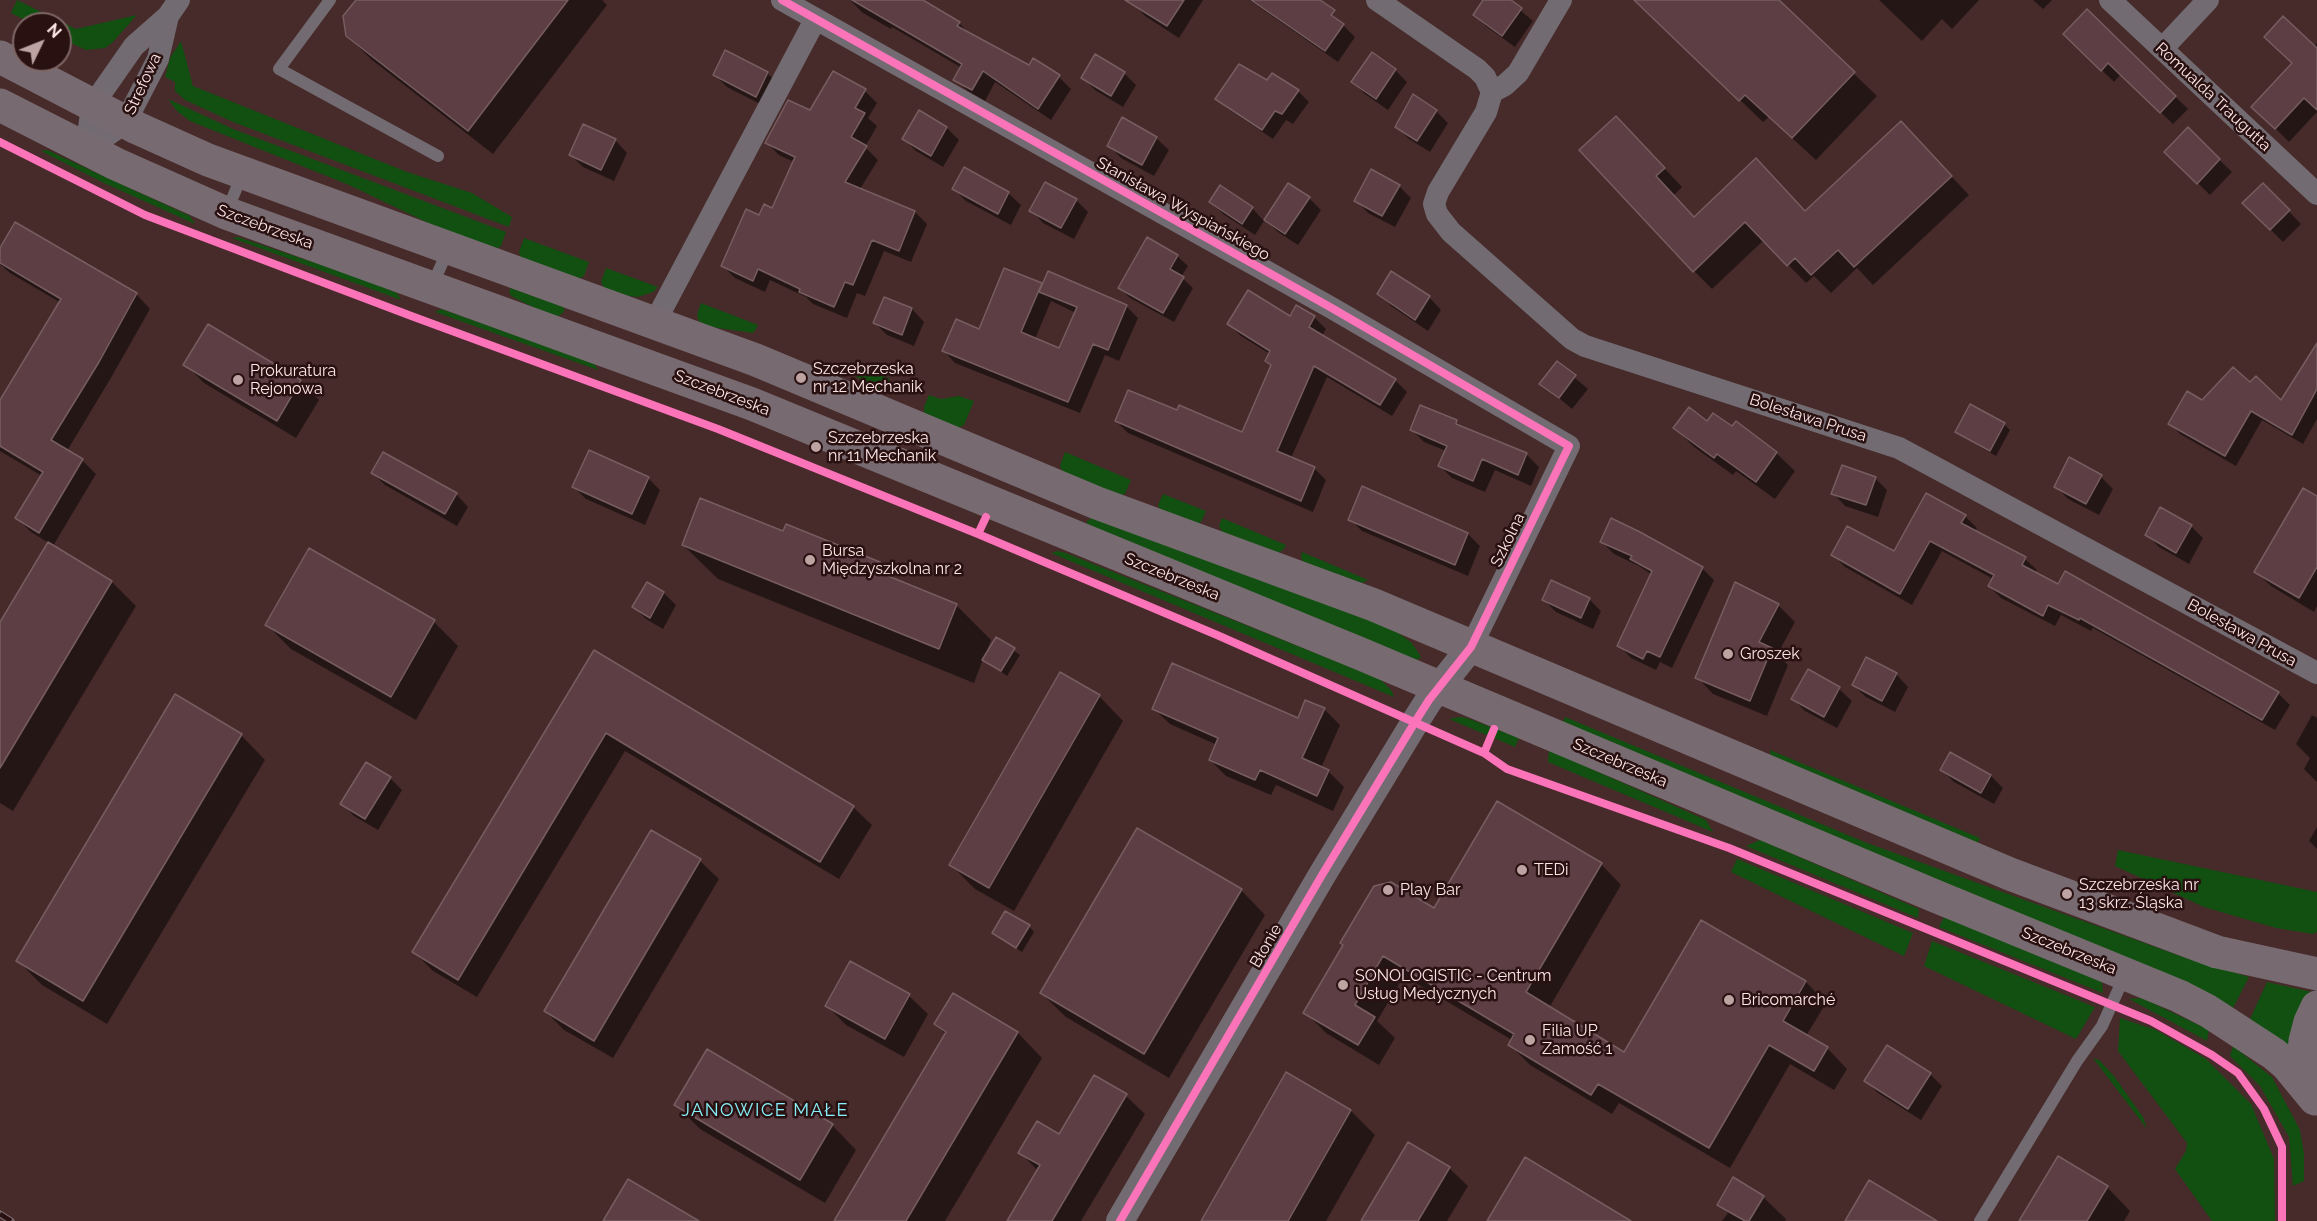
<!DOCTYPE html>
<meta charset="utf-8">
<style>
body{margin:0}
#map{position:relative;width:2317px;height:1221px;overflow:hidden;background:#472a2a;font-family:Raleway,sans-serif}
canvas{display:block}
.north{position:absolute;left:12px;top:12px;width:60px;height:60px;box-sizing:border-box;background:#2a1111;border:2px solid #7e6665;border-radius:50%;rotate:47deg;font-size:16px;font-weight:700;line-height:24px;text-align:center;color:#fce5e4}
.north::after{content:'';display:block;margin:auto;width:21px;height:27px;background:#bda4a3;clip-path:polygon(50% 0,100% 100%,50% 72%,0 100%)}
</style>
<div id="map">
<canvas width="2317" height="1221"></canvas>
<div class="north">N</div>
</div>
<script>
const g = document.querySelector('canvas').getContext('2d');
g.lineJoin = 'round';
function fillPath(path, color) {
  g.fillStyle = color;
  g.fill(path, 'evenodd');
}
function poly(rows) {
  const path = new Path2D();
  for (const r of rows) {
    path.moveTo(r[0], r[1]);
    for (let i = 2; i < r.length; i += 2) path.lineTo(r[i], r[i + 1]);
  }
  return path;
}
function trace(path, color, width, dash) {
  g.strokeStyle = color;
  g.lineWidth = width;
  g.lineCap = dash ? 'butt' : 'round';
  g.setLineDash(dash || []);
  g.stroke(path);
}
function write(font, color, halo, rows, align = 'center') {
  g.font = font + ' Raleway,sans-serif';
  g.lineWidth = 5;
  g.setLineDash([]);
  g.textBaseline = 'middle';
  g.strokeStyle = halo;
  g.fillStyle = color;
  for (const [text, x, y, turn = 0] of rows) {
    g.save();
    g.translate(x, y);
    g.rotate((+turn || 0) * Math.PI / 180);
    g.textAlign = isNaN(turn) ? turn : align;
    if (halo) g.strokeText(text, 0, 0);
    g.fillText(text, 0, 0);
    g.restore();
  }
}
fillPath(poly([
 [17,0,76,29,137,15,112,43,105,48,86,50,60,38,60,24,33,24,11,13],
 [181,41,193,86,407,172,472,193,512,217,509,227,233,122,185,100,175,91,175,82,165,77,170,58],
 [168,99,233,129,506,232,501,246,496,249,441,229,349,185,190,121,177,111],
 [47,150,190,216,195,224,104,183,41,151],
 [238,237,363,279,397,293,401,300,232,238],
 [524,238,589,262,584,276,578,279,521,258,519,252],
 [606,268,658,287,653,292,638,297,629,296,604,288,601,282],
 [511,288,564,307,564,312,557,317,537,309,511,296,509,290],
 [701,303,758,325,756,329,753,333,711,327,699,322,697,315],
 [441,309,594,363,598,370,435,312],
 [852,362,890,379,887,387,881,391,853,375,851,367],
 [929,395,941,399,959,396,974,401,964,425,958,428,924,414,924,407],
 [1065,452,1131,480,1125,494,1120,496,1063,472,1060,466],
 [1163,494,1206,511,1202,520,1199,524,1160,510,1158,505],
 [1091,518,1393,629,1412,643,1421,657,1416,661,1087,526,1087,521],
 [1222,518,1286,545,1283,550,1278,553,1222,532,1219,526],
 [1058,551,1066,553,1380,679,1391,690,1394,697,1051,553],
 [1302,552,1368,580,1362,583,1303,562,1301,557],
 [1460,717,1467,718,1519,738,1515,747,1449,719],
 [1565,717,1867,843,2183,957,2249,977,2233,1008,1562,723],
 [1549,750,1706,820,1713,832,1548,762],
 [1770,750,1980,838,1978,843,1770,755],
 [1760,840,1919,909,1918,918,1746,846],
 [2118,850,2317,892,2317,932,2313,934,2276,928,2204,907,2115,866],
 [1737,859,1913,933,1904,956,1731,872],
 [1944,917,2102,982,2103,993,1939,927],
 [1932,941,2095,1007,2076,1039,1924,966],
 [2267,982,2312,992,2296,1018,2292,1048,2250,1019],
 [2142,998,2209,1030,2207,1041,2129,999],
 [2120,1018,2156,1030,2206,1059,2251,1104,2274,1159,2275,1221,2212,1221,2175,1169,2186,1151,2187,1143,2118,1051],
 [2233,1046,2272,1077,2300,1130,2304,1154,2304,1181,2293,1186,2289,1137,2260,1086,2230,1056],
 [2093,1058,2099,1060,2114,1076,2143,1117,2147,1129]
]), '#115010');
fillPath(poly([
 [357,0,602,0,607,5,493,154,372,60,347,36],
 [915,0,959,23,971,35,1029,67,1059,77,1071,89,1051,120,995,82,985,101,968,91,955,79,962,68,892,27,891,29,863,13,851,1],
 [1135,0,1203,0,1179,38,1145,16,1133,3],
 [1249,0,1307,0,1343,25,1355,37,1338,62],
 [1485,0,1508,0,1533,21,1515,47,1487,27,1474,15],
 [1636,0,1777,0,1877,96,1816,160,1769,117,1763,122],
 [1879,0,1979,0,1952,29,1942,19,1922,41],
 [2033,0,2052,0,2043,9],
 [2087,11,2188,109,2173,124,2121,74,2114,82,2065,34],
 [2317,43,2317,112,2289,142,2254,107],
 [1395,70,1407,82,1388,110,1365,94,1353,82],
 [767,73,779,85,768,108,727,87,715,75],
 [1124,73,1136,85,1123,107,1095,90,1082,77],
 [1267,82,1298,91,1309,102,1293,124,1286,120,1273,139,1228,109,1217,99],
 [865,91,877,103,868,118,877,126,865,147,878,160,860,189,915,212,927,224,911,262,884,251,865,296,857,293,847,318,813,304,806,297,770,280,765,292,735,278,723,266,760,217,773,210,794,162,779,155,767,143,811,112],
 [1436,111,1448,123,1430,152,1409,139,1397,127],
 [919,112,947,128,959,140,943,167,916,151,904,139],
 [2188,130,2232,172,2210,195,2166,152],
 [1634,136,1682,187,1673,196,1694,218,1806,212,1919,142,1969,195,1873,285,1857,268,1831,293,1814,276,1806,283,1764,240,1712,289,1694,271],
 [1156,138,1169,150,1154,176,1121,158,1109,145],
 [615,140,627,153,614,181,583,167,571,155],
 [2263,185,2301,224,2283,242,2244,203],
 [1399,186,1411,198,1395,227,1368,213,1356,200],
 [1220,187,1252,208,1264,221,1255,235,1223,214,1211,202],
 [954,189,1008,193,1021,205,1011,225,966,201],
 [1309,198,1321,210,1298,245,1278,232,1266,220],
 [1076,200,1088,212,1074,239,1043,223,1031,210],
 [1148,239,1177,256,1188,266,1181,277,1193,288,1174,322,1130,298,1120,288],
 [0,251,136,294,150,309,112,376,67,451,82,460,96,474,53,546,112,582,136,606,13,811,0,803,0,625,49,543,31,532,17,518,42,476,0,451,0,403,61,303,10,273,0,264],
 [1392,274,1429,297,1441,310,1428,331,1391,306,1379,293],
 [1041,284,1126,306,1138,318,1119,361,1105,355,1080,413,955,363,944,351,980,331],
 [1051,301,1076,313,1060,350,1035,339],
 [884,298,912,309,924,322,914,346,887,335,875,323],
 [1314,317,1326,329,1322,336,1395,380,1407,392,1392,416,1327,377,1291,458,1314,468,1326,480,1313,512,1128,433,1116,421,1178,412,1242,434,1272,366,1267,361,1270,354,1241,336,1229,324],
 [208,326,300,381,319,400,296,438,204,383,185,364],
 [1557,363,1588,389,1572,409,1541,383],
 [2317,371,2317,419,2303,444,2262,420,2236,466,2180,434,2170,423,2202,402,2281,402],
 [1456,422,1462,428,1527,455,1539,467,1531,486,1495,470,1485,492,1452,478,1440,466,1446,451,1424,442,1412,430],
 [1708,423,1776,453,1795,471,1775,499,1736,471,1733,475,1694,447,1675,428],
 [2004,424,2010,430,1996,456,1963,437,1957,432],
 [373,473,456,494,468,507,457,526,385,485],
 [2101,477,2113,489,2099,515,2068,499,2056,486],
 [648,478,660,490,645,525,586,499,574,487],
 [1875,478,1887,490,1878,517,1845,506,1833,493],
 [2317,497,2317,606,2314,612,2271,586,2256,572],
 [1965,516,1977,528,1975,532,2025,559,2037,570,2035,573,2278,693,2290,705,2275,730,2093,628,2091,631,2061,615,2055,626,2001,598,1989,586,1993,579,1942,551,1912,605,1845,567,1833,555,1894,553],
 [1350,519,1468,534,1480,546,1468,576,1362,531],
 [2191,526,2203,538,2189,564,2159,547,2147,535],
 [784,533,879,563,897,581,956,605,991,640,985,656,997,639,1020,655,1007,676,983,659,974,683,718,579,683,545],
 [1602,542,1702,568,1714,580,1672,668,1660,662,1656,670,1631,658,1619,645,1652,575,1639,566,1614,554],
 [647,584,664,593,676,605,663,629,646,619,634,607],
 [1589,599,1601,611,1593,629,1556,612,1544,600],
 [1778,605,1795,622,1777,655,1788,665,1767,716,1713,694,1697,677],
 [434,622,458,646,416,720,291,649,267,625],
 [594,652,853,807,872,825,839,879,625,751,477,997,433,971,414,952],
 [1808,672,1839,689,1852,701,1837,728,1805,711,1793,699],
 [1896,674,1908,687,1895,712,1866,697,1853,685],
 [1099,696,1123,721,1014,911,975,889,951,865],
 [1154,709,1298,720,1324,709,1340,725,1321,768,1328,771,1344,787,1333,811,1276,785,1271,795,1226,776,1210,760,1217,745,1170,724],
 [2312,715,2317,718,2317,782,2304,769,2310,758,2296,744],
 [241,735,265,760,107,1024,42,985,18,961],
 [1942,770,1991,776,2003,788,1994,804,1954,782],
 [390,778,402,790,378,830,354,816,342,803],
 [2317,827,2317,849,2309,841],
 [651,832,700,861,719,879,613,1058,564,1030,545,1011],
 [1601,864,1621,885,1549,1008,1625,1054,1702,922,1806,982,1826,1003,1806,1036,1827,1048,1847,1069,1834,1090,1790,1064,1730,1168,1619,1103,1612,1114,1530,1065,1510,1045,1512,1040,1404,976,1377,1021,1395,1038,1379,1065,1326,1033,1305,1012,1435,910],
 [1241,890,1265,915,1169,1078,1066,1017,1041,993],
 [1029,926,1034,932,1022,952,994,933],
 [851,963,909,996,928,1014,904,1057,846,1025,827,1006],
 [953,995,1018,1033,1042,1058,945,1221,836,1221,946,1035,936,1024],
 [1930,1074,1942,1086,1921,1120,1878,1093,1866,1081],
 [1094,1077,1126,1096,1145,1114,1081,1221,1009,1221,1038,1171,1020,1152,1059,1136],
 [676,1105,832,1125,856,1150,825,1203,700,1129],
 [1351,1111,1375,1135,1326,1221,1206,1221],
 [1449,1168,1468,1186,1447,1221,1363,1221],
 [2107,1187,2130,1211,2124,1221,2021,1221],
 [1763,1197,1786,1219,1785,1221,1722,1221,1728,1213,1719,1204]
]), '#0007');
const building = poly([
 [356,0,568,0,468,131,346,36,343,16,356,0],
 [852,0,923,0,960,22,957,26,1029,65,1033,58,1060,75,1038,109,983,71,972,90,953,80,962,64,852,0],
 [1125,0,1184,0,1167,26,1125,0],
 [1251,0,1320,0,1335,10,1331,15,1344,24,1325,51,1251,0],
 [1483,0,1511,0,1522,8,1502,36,1473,15,1483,0],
 [1634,0,1779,0,1855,72,1792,138,1745,95,1739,101,1634,0],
 [2087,9,2176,96,2160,113,2108,63,2101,71,2063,34,2087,9],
 [2283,16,2317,48,2317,110,2304,98,2275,129,2251,107,2292,63,2264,37,2283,16],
 [725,50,768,72,756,97,713,75,725,50],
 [1372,52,1396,69,1376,99,1351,82,1372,52],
 [1095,54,1125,72,1111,96,1081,78,1095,54],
 [1239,64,1267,80,1272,73,1299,90,1282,114,1275,111,1262,130,1215,99,1239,64],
 [833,71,866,89,855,108,865,113,851,137,867,146,845,182,915,211,899,251,872,240,853,285,845,282,834,307,799,292,800,289,758,269,753,281,721,266,746,209,759,215,764,204,772,208,795,157,765,143,788,100,810,110,833,71],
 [1413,94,1437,110,1417,141,1395,127,1413,94],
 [919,110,947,127,931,156,902,139,919,110],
 [1616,116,1665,168,1656,176,1694,217,1756,158,1805,211,1901,121,1952,176,1854,267,1838,250,1811,275,1795,258,1787,266,1745,222,1693,272,1579,150,1616,116],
 [1122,117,1157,137,1142,165,1107,146,1122,117],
 [583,124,616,139,601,170,569,155,583,124],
 [2188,127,2220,159,2197,184,2164,152,2188,127],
 [964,167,1009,192,998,214,952,189,964,167],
 [1371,169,1400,185,1382,216,1354,201,1371,169],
 [1045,182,1077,199,1061,228,1029,211,1045,182],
 [1288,183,1310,197,1285,234,1264,220,1288,183],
 [2263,183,2290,210,2270,230,2242,203,2263,183],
 [1220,185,1253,207,1242,224,1209,202,1220,185],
 [15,222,137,293,99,362,51,440,83,459,39,533,15,518,43,472,0,446,0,400,61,299,0,263,0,248,15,222],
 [1147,237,1178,255,1170,269,1184,277,1163,313,1118,288,1147,237],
 [1004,268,1042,283,1021,332,1059,348,1077,307,1039,292,1048,271,1127,305,1108,350,1093,344,1068,402,942,351,956,319,979,329,1004,268],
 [1391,271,1430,296,1415,320,1377,294,1391,271],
 [1248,290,1290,316,1296,305,1315,316,1309,327,1396,379,1380,405,1314,366,1277,451,1315,467,1301,501,1115,421,1128,390,1177,410,1179,405,1242,432,1271,365,1265,361,1270,351,1227,324,1248,290],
 [884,297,912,308,902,335,873,323,884,297],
 [208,324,301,380,277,421,183,365,208,324],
 [2317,343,2317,389,2292,435,2251,411,2225,456,2168,424,2187,391,2202,400,2233,367,2250,382,2256,376,2281,400,2317,343],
 [1557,361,1576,375,1559,398,1539,384,1557,361],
 [1970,404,2005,423,1990,451,1955,432,1970,404],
 [1420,405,1457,420,1456,424,1527,453,1518,475,1482,459,1473,481,1438,466,1447,446,1410,430,1420,405],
 [1689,407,1707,421,1713,413,1732,426,1736,421,1777,452,1756,482,1717,454,1714,458,1673,428,1689,407],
 [589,450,649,477,632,514,572,487,589,450],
 [383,452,457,493,445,514,371,473,383,452],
 [2069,457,2102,475,2086,504,2054,487,2069,457],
 [1842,465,1876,477,1866,505,1831,494,1842,465],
 [1362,486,1468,533,1455,565,1348,520,1362,486],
 [2303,488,2317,496,2317,567,2299,598,2254,572,2303,488],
 [1926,493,1966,515,1961,523,2026,557,2022,565,2058,584,2065,571,2279,692,2262,720,2080,618,2079,620,2048,605,2043,616,1988,586,1994,575,1930,541,1900,594,1831,555,1847,526,1894,551,1926,493],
 [700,498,783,531,786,524,880,562,876,571,957,604,939,649,682,545,700,498],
 [2160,507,2192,525,2176,553,2145,535,2160,507],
 [1611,518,1640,532,1703,567,1660,657,1647,651,1643,659,1617,646,1652,571,1630,559,1632,556,1600,542,1611,518],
 [48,542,112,581,0,768,0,622,48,542],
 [309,548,435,620,391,697,265,625,309,548],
 [1551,580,1590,598,1581,618,1542,600,1551,580],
 [647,582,664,592,650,618,632,607,647,582],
 [1735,582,1779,604,1759,642,1772,648,1750,701,1695,678,1735,582],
 [996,637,1015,648,1001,671,982,660,996,637],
 [594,650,854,806,820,862,606,733,458,980,412,952,594,650],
 [1866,657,1897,673,1882,701,1852,685,1866,657],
 [1172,663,1298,718,1305,700,1325,708,1302,758,1329,770,1317,796,1260,770,1255,780,1209,760,1218,738,1152,709,1172,663],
 [1808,669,1840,687,1824,717,1791,699,1808,669],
 [1060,672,1100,695,989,888,949,865,1060,672],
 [175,694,242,734,83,1001,16,961,175,694],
 [1950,752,1991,775,1981,793,1940,770,1950,752],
 [366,762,391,777,365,819,340,804,366,762],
 [1497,801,1602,863,1526,992,1624,1052,1701,920,1806,981,1783,1021,1828,1047,1814,1071,1769,1045,1709,1148,1598,1084,1591,1095,1508,1045,1514,1034,1383,956,1355,1005,1375,1017,1358,1045,1303,1013,1343,945,1340,943,1374,886,1391,882,1434,908,1497,801],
 [1137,828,1242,889,1144,1054,1040,993,1137,828],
 [651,830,701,859,594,1041,544,1011,651,830],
 [1005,911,1030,925,1016,948,992,933,1005,911],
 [850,961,910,994,885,1039,825,1006,850,961],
 [953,993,1018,1032,906,1221,834,1221,946,1032,934,1024,953,993],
 [1887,1045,1931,1073,1908,1109,1864,1081,1887,1045],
 [707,1049,833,1124,800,1180,674,1105,707,1049],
 [1286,1072,1351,1110,1288,1221,1201,1221,1286,1072],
 [1094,1075,1127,1094,1052,1221,1007,1221,1040,1165,1018,1153,1037,1121,1059,1134,1094,1075],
 [1408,1142,1450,1167,1418,1221,1361,1221,1408,1142],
 [2058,1156,2108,1186,2087,1221,2019,1221,2058,1156],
 [1525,1157,1631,1221,1487,1221,1525,1157],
 [1733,1177,1764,1196,1749,1221,1745,1221,1717,1205,1733,1177],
 [628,1179,699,1221,603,1221,628,1179],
 [1869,1180,1937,1221,1845,1221,1869,1180]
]);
fillPath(building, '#5c3e44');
trace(building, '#765d60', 1.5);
trace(poly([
 [330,0,279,69,438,156],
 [227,211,242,175],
 [432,286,448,250],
 [1980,1221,2077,1061,2102,1026,2125,975]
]), '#726c72', 12);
trace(poly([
 [782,0,1330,307,1569,446,1471,647],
 [1377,0,1477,69,1485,77,1492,92],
 [1561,0,1518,73,1505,85,1492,92,1486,112,1438,192,1434,204,1437,214,1451,232,1572,339,1585,346,1899,448,2317,673],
 [2110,0,2317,194],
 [2162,49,2208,0],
 [86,150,92,106,134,46,168,16,179,0],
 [86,150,125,123,158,59,168,16],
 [655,322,815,20]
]), '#726c72', 22);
trace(poly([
 [1120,1221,1322,875,1415,722,1429,700,1471,647]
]), '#726c72', 28);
trace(poly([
 [0,57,137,128,208,160,756,360,1097,503,1374,605,2010,874,2217,952,2317,974],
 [0,105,116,164,226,213,752,404,1361,654,1935,896,2179,996,2208,1011,2274,1054,2287,1065,2315,1099],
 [2312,1092,2303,1061,2305,1041,2310,1022,2317,1007]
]), '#776b71', 33);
const rail = poly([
 [0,1214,11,1221]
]);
trace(rail, '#76676b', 7);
trace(rail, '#2a1111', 4.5, [14]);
trace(poly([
 [782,0,1330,307,1569,446,1471,647,1429,700,1415,722,1322,875,1120,1221],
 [0,142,145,215,414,317,718,429,978,534],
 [986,517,978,534,1217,635,1484,753],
 [1494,729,1484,753,1507,769,1729,848,2151,1021,2212,1055,2238,1073,2264,1109,2282,1147,2282,1221]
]), '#fb73b8', 8);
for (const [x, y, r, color] of [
 [801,378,6,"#bda4a3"],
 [238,380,6,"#bda4a3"],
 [816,447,6,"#bda4a3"],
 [810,560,6,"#bda4a3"],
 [1728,654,6,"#bda4a3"],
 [1522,870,6,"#bda4a3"],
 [1388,890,6,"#bda4a3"],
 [2067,894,6,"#bda4a3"],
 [1343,985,6,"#bda4a3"],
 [1729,1000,6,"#bda4a3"],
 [1530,1040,6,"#bda4a3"]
]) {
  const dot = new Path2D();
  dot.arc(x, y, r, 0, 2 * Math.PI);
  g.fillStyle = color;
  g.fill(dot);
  trace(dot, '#2a1111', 2);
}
write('16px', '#fce5e4', '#2a1111', [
 ["Strefowa",143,84,-65],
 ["Romualda Traugutta",2213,97,43],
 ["Stanisława Wyspiańskiego",1183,209,29],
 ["Szczebrzeska",265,227,20],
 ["Szczebrzeska",722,393,21],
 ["Bolesława Prusa",1808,418,18],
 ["Szkolna",1508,540,-64],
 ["Szczebrzeska",1172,577,22],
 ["Bolesława Prusa",2242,633,29],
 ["Szczebrzeska",1620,763,23],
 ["Błonie",1266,946,-60],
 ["Szczebrzeska",2069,951,22]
]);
write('16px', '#fce5e4', '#2a1111', [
 ["Szczebrzeska",813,369],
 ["nr 12 Mechanik",813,387],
 ["Prokuratura",250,371],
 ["Rejonowa",250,389],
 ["Szczebrzeska",828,438],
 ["nr 11 Mechanik",828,456],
 ["Bursa",822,551],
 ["Międzyszkolna nr 2",822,569],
 ["Groszek",1740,654],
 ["TEDi",1534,870],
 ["Szczebrzeska nr",2079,885],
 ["13 skrz. Śląska",2079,903],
 ["Play Bar",1400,890],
 ["SONOLOGISTIC - Centrum",1355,976],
 ["Usług Medycznych",1355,994],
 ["Bricomarché",1741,1000],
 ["Filia UP",1542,1031],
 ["Zamość 1",1542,1049]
], 'left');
g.letterSpacing = '1.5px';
write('18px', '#87f2fc', '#2a1111', [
 ["JANOWICE MAŁE",765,1111]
]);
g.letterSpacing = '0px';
</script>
